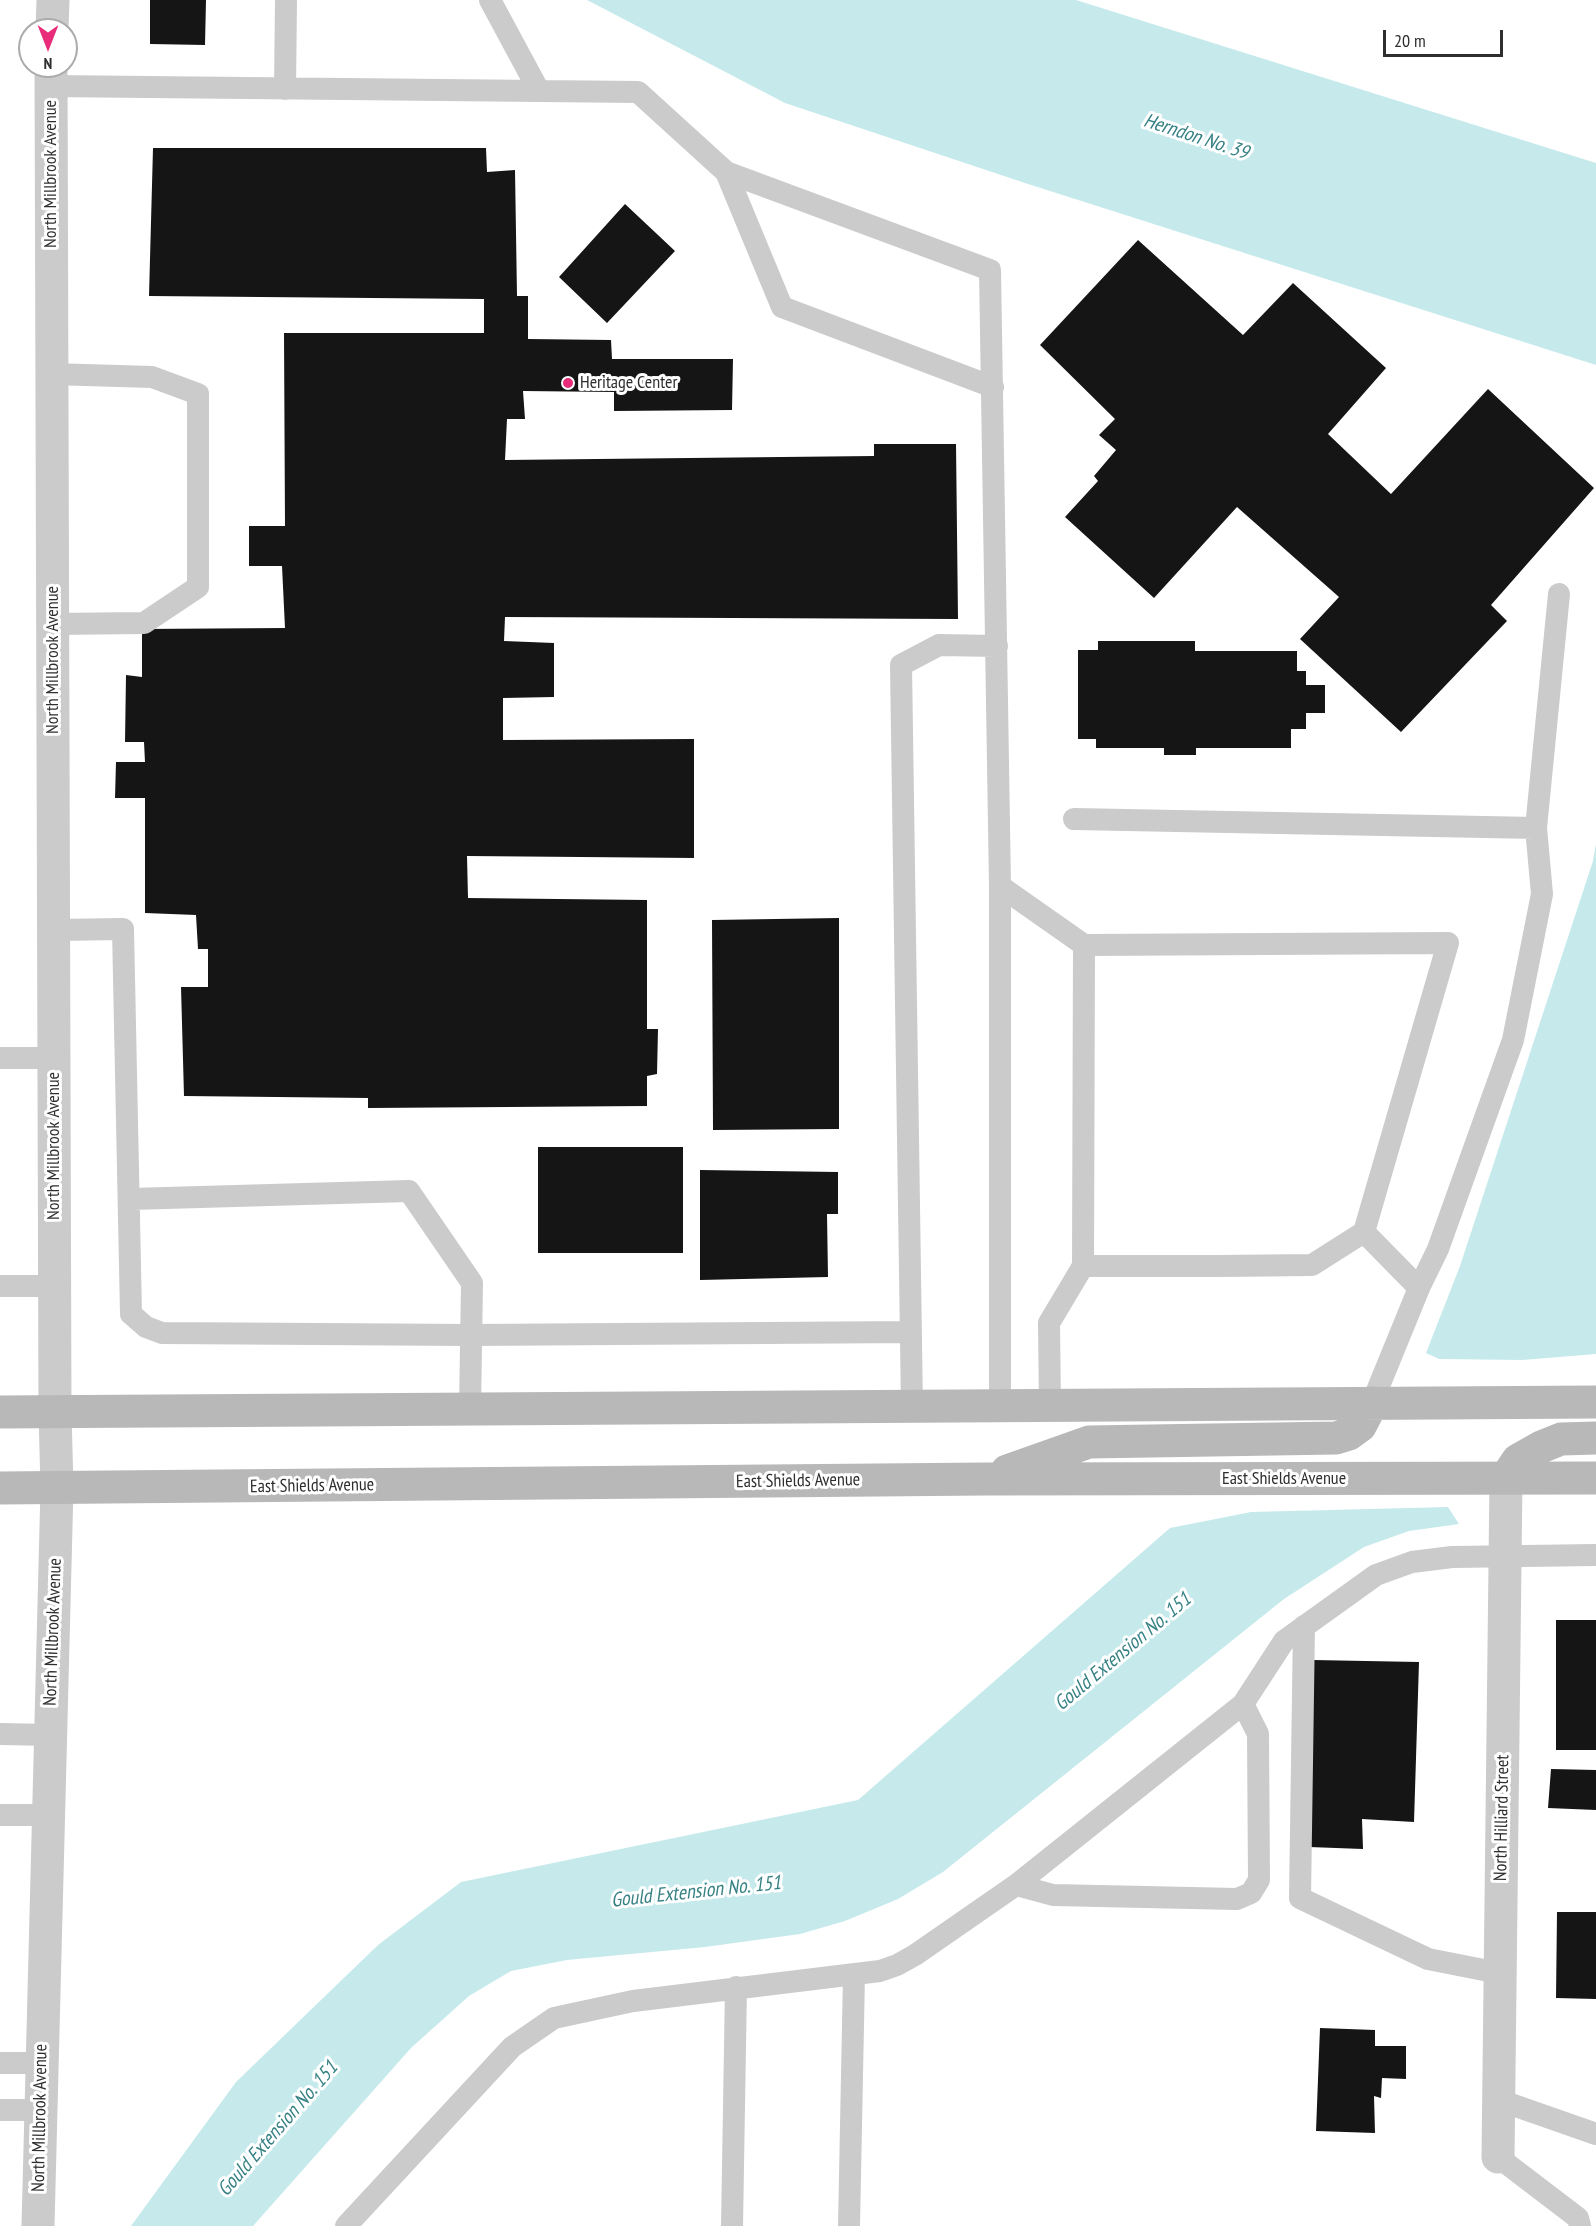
<!DOCTYPE html>
<style>
body{margin:0}
#map{position:relative;width:1596px;height:2226px;overflow:hidden;background:#fff;font-family:"PT Sans Narrow",sans-serif}
canvas{display:block}
.north{position:absolute;left:18px;top:18px;width:60px;height:60px;box-sizing:border-box;background:#fff;border:2px solid #ababab;border-radius:50%;rotate:180deg;font-size:16px;font-weight:700;line-height:24px;text-align:center;color:#2e2e2e}
.north::after{content:'';display:block;margin:auto;width:21px;height:27px;background:#e82c7a;clip-path:polygon(50% 0,100% 100%,50% 72%,0 100%)}
.scale{position:absolute;left:1383px;top:30px;width:120px;height:27px;box-sizing:border-box;border:3px solid #2e2e2e;border-top:0;padding-left:8px;font-size:18px;line-height:21px;white-space:nowrap;color:#2e2e2e;-webkit-text-stroke:4px #fff;paint-order:stroke}
</style>
<div id="map">
<canvas width="1596" height="2226"></canvas>
<div class="north">N</div>
<div class="scale">20 m</div>
</div>
<script>
const g = document.querySelector('canvas').getContext('2d');
g.lineJoin = 'round';
function fillPath(path, color) {
  g.fillStyle = color;
  g.fill(path, 'evenodd');
}
function poly(rows) {
  const path = new Path2D();
  for (const r of rows) {
    path.moveTo(r[0], r[1]);
    for (let i = 2; i < r.length; i += 2) path.lineTo(r[i], r[i + 1]);
  }
  return path;
}
function trace(path, color, width, dash) {
  g.strokeStyle = color;
  g.lineWidth = width;
  g.lineCap = dash ? 'butt' : 'round';
  g.setLineDash(dash || []);
  g.stroke(path);
}
function write(font, color, halo, rows, align = 'center') {
  g.font = font + ' "PT Sans Narrow",sans-serif';
  g.lineWidth = 6;
  g.setLineDash([]);
  g.textBaseline = 'middle';
  g.strokeStyle = halo;
  g.fillStyle = color;
  for (const [text, x, y, turn = 0] of rows) {
    g.save();
    g.translate(x, y);
    g.rotate((+turn || 0) * Math.PI / 180);
    g.textAlign = isNaN(turn) ? turn : align;
    if (halo) g.strokeText(text, 0, 0);
    g.fillText(text, 0, 0);
    g.restore();
  }
}
fillPath(poly([
 [587,0,1076,0,1596,163,1596,365,1028,184,785,103],
 [1596,844,1596,1354,1522,1360,1439,1359,1426,1353,1460,1266,1593,861],
 [1448,1507,1459,1524,1409,1531,1364,1547,1284,1599,943,1872,898,1899,845,1921,800,1934,705,1947,567,1960,511,1971,469,1996,411,2048,253,2226,131,2226,236,2082,378,1945,461,1882,858,1800,1170,1528,1251,1512]
]), '#c6eaec');
fillPath(poly([
 [150,0,206,0,205,45,150,44],
 [153,148,486,148,487,172,515,170,517,296,528,296,528,339,611,340,612,359,733,359,732,410,614,411,614,392,523,391,525,419,507,419,505,460,874,456,874,444,956,444,958,619,505,617,504,641,554,643,554,697,503,698,503,740,694,739,694,858,467,856,468,898,647,900,647,1029,658,1029,657,1074,647,1076,647,1106,368,1108,368,1098,184,1096,181,987,208,987,208,949,198,949,196,915,145,913,145,798,115,798,116,762,145,762,144,742,125,742,126,675,142,677,142,629,285,628,282,566,249,566,249,526,285,526,284,333,484,333,484,299,149,296],
 [625,204,675,251,607,323,559,277],
 [1138,240,1243,335,1293,283,1386,368,1328,434,1391,494,1488,389,1594,488,1491,605,1507,621,1401,732,1300,639,1339,597,1237,507,1154,598,1065,517,1098,481,1094,476,1116,450,1099,435,1115,419,1040,345],
 [1098,641,1195,641,1195,651,1297,651,1297,671,1306,671,1306,685,1325,685,1325,713,1306,713,1306,729,1291,729,1291,748,1196,748,1196,755,1164,755,1164,748,1096,748,1096,739,1078,739,1078,650,1098,650],
 [839,918,839,1129,713,1130,712,920],
 [538,1147,683,1147,683,1253,538,1253],
 [700,1170,838,1172,838,1214,827,1214,828,1277,700,1280],
 [1556,1620,1596,1620,1596,1750,1556,1750],
 [1313,1660,1419,1662,1414,1822,1362,1819,1363,1849,1309,1847],
 [1551,1769,1596,1770,1596,1810,1548,1808],
 [1557,1912,1596,1912,1596,1999,1556,1998],
 [1320,2028,1375,2030,1375,2046,1406,2046,1406,2079,1382,2078,1381,2098,1374,2096,1375,2133,1316,2131]
]), '#151515');
trace(poly([
 [490,0,539,91],
 [50,86,638,92,726,172,782,307,993,387],
 [285,89,286,0],
 [726,172,990,270,1000,886],
 [51,374,152,377,198,394,198,587,144,623,52,624],
 [1074,819,1536,828],
 [54,930,123,929,131,1314,146,1327,162,1333,471,1335,911,1332],
 [0,1058,54,1058],
 [131,1199,409,1191,472,1283,470,1410],
 [1364,1232,1419,1288],
 [0,1286,55,1286],
 [1372,1403,1419,1288,1438,1249,1513,1040,1542,894,1536,828,1559,594],
 [912,1408,901,665,939,645,997,646],
 [1000,1408,1000,886,1084,945,1448,943,1364,1232,1312,1265,1220,1266,1083,1266,1084,945],
 [1050,1408,1049,1323,1083,1266],
 [1304,1626,1300,1898,1428,1959,1499,1973],
 [1243,1704,1258,1734,1259,1880,1251,1893,1237,1899,1053,1895,1016,1885,1243,1704,1284,1641,1376,1575,1412,1562,1452,1557,1596,1555],
 [0,1734,50,1735],
 [0,1815,48,1815],
 [0,2063,41,2063],
 [1499,2100,1596,2134],
 [0,2110,41,2110],
 [1498,2157,1578,2218,1580,2226],
 [346,2226,512,2047,554,2018,633,2001,880,1971,897,1965,915,1955,1016,1885],
 [732,2226,736,1987],
 [849,2226,854,1975]
]), '#cbcbcb', 22);
trace(poly([
 [52,30,53,0],
 [51,66,55,1412],
 [1498,2157,1506,1478]
]), '#cbcbcb', 33);
trace(poly([
 [38,2226,57,1488,55,1412]
]), '#cbcbcb', 33);
trace(poly([
 [0,1412,1596,1402],
 [1007,1471,1089,1442,1336,1438,1349,1434,1360,1426,1372,1403],
 [1506,1478,1518,1460,1541,1447,1561,1439,1596,1438],
 [0,1488,986,1479,1596,1478]
]), '#b8b8b8', 33);
for (const [x, y, r, color] of [
 [568,383,6,"#e82c7a"]
]) {
  const dot = new Path2D();
  dot.arc(x, y, r, 0, 2 * Math.PI);
  g.fillStyle = color;
  g.fill(dot);
  trace(dot, '#fff', 2);
}
write('18px', '#2e2e2e', '#fff', [
 ["North Millbrook Avenue",51,174,-90],
 ["North Millbrook Avenue",53,660,-90],
 ["North Millbrook Avenue",54,1146,-90],
 ["East Shields Avenue",1284,1479],
 ["East Shields Avenue",798,1481,-1],
 ["East Shields Avenue",312,1486,-1],
 ["North Millbrook Avenue",53,1632,-88],
 ["North Hilliard Street",1502,1818,-89],
 ["North Millbrook Avenue",40,2118,-89]
]);
write('18px', '#2e2e2e', '#fff', [
 ["Heritage Center",580,383]
], 'left');
write('italic 20px', '#368184', '#fff', [
 ["Herndon No. 39",1196,137,18],
 ["Gould Extension No. 151",1123,1652,-40],
 ["Gould Extension No. 151",696,1892,-6],
 ["Gould Extension No. 151",278,2129,-49]
]);
</script>
